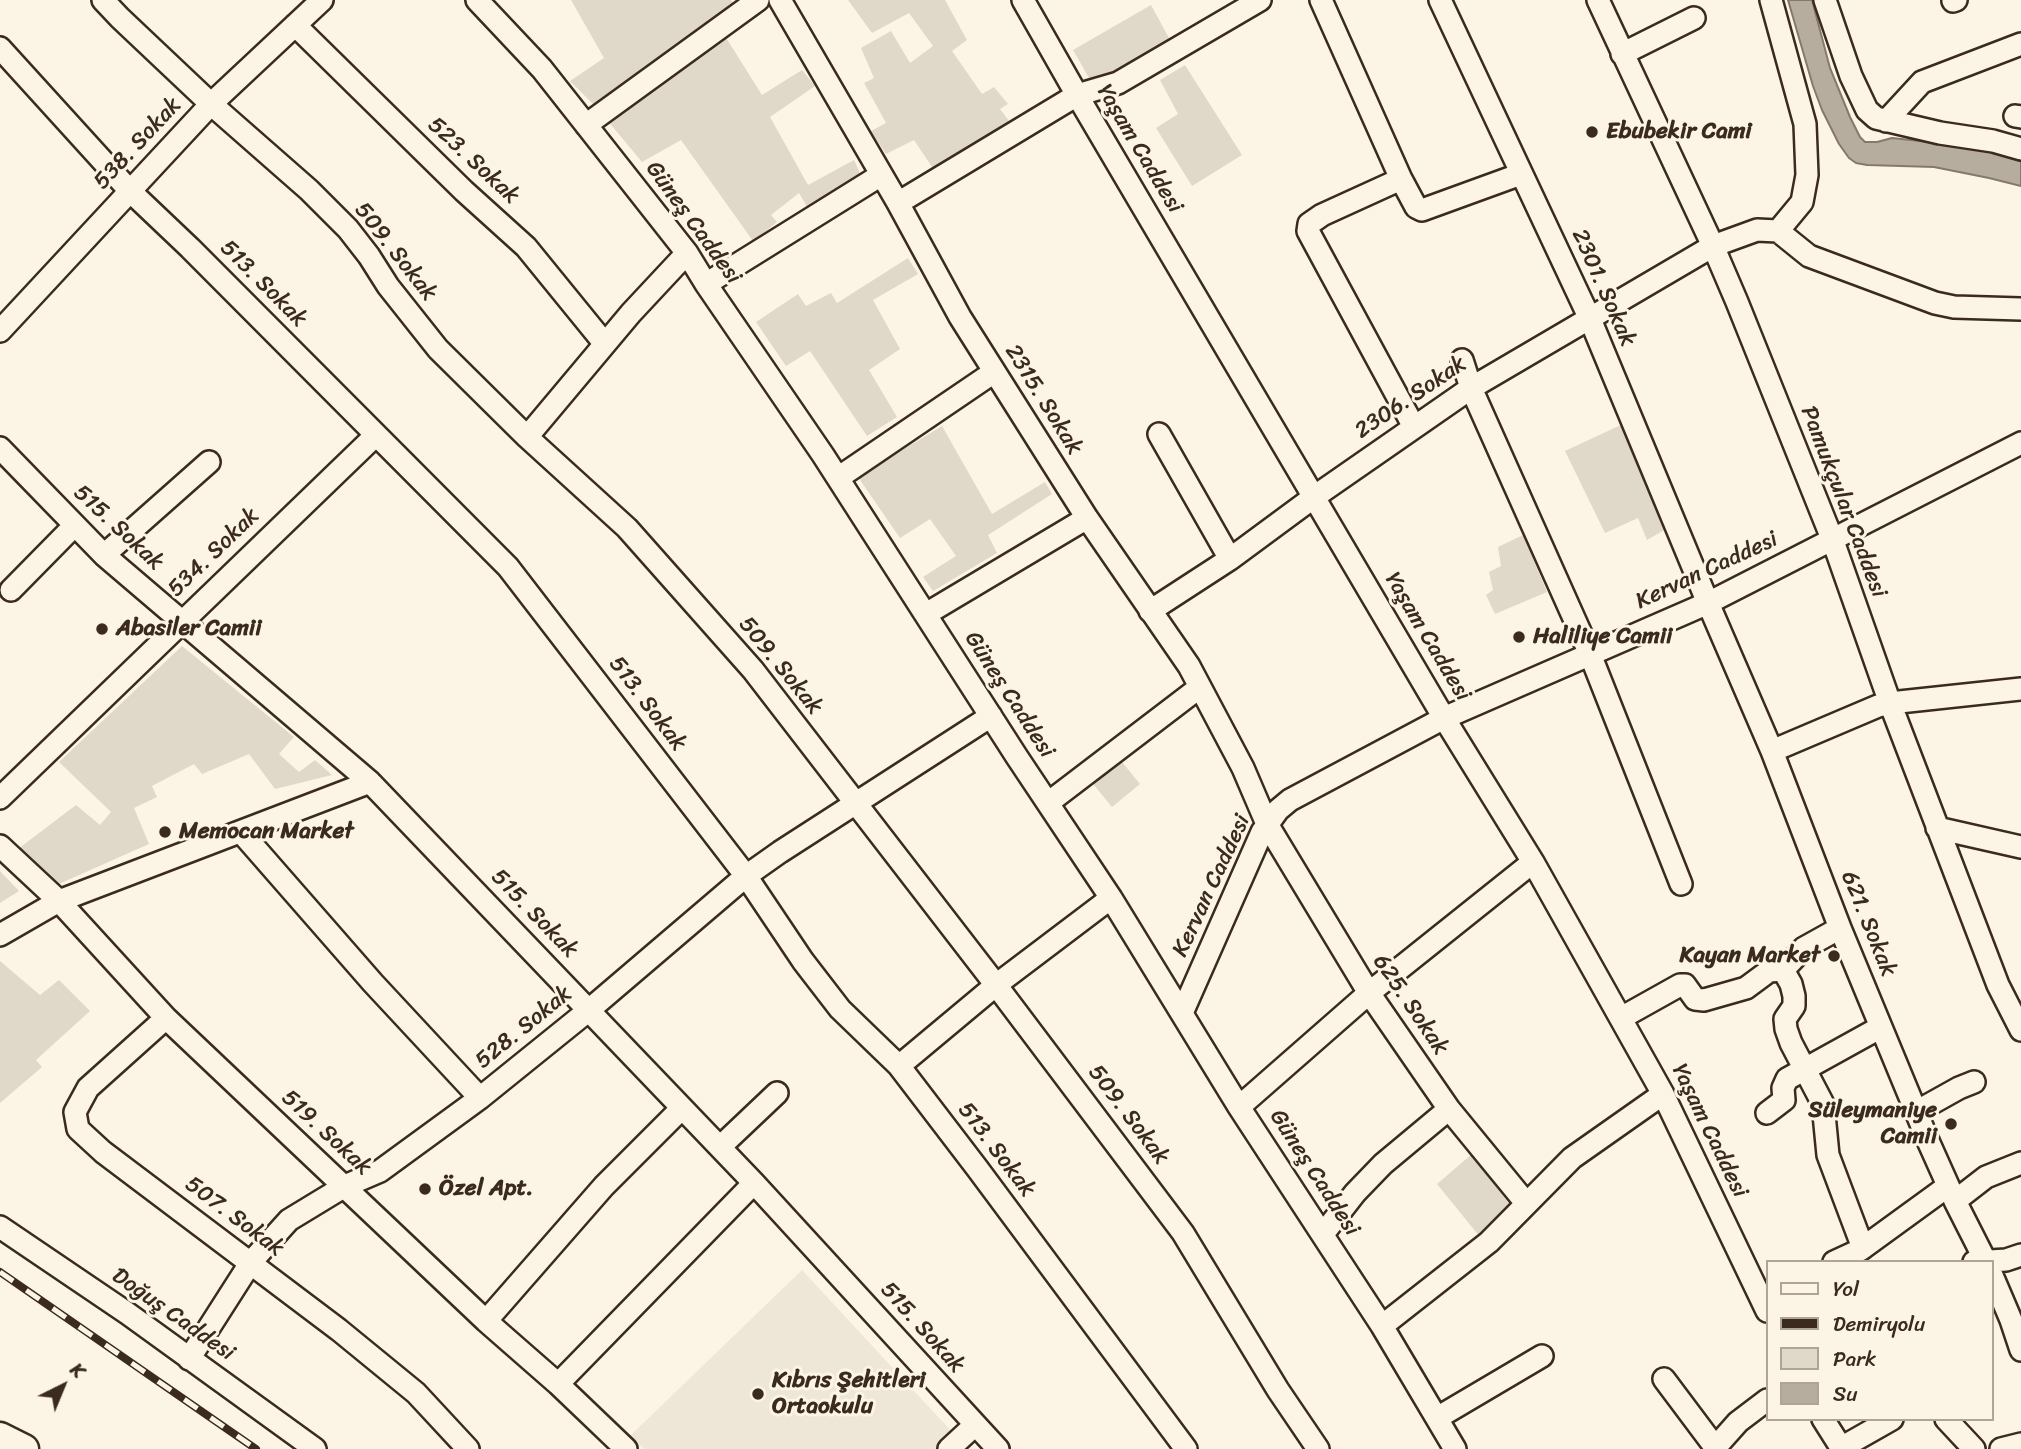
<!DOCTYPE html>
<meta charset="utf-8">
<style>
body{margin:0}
#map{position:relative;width:2021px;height:1449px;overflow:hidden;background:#fcf5e5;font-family:Sriracha,sans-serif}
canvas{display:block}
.legend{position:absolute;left:1766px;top:1260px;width:228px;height:161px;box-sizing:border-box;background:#fcf5e5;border:2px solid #afa495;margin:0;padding:9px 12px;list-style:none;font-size:21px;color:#3b2a1e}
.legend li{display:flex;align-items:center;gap:14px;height:35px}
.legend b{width:35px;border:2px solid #afa495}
.north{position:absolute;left:28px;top:1351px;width:70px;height:70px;-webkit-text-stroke:5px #fcf5e5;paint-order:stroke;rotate:43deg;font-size:19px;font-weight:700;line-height:28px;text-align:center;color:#3b2a1e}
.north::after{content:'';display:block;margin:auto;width:24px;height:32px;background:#3b2a1e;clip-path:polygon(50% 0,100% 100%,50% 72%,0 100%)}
</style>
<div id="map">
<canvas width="2021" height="1449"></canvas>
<ul class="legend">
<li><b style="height:9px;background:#fcf5e5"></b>Yol</li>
<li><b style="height:9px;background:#3b2a1e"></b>Demiryolu</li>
<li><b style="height:19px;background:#e0d8c8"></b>Park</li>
<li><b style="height:19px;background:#b7ad9e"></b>Su</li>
</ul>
<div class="north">K</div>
</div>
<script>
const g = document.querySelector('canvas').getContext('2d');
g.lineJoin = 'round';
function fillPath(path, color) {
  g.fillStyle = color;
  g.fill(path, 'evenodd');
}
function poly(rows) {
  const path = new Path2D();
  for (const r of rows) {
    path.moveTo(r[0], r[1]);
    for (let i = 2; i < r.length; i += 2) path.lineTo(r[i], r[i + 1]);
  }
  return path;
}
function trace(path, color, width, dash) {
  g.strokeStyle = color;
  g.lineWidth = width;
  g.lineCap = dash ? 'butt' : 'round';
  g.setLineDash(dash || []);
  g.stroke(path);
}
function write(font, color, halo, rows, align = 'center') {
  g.font = font + ' Sriracha,sans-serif';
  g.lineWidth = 6;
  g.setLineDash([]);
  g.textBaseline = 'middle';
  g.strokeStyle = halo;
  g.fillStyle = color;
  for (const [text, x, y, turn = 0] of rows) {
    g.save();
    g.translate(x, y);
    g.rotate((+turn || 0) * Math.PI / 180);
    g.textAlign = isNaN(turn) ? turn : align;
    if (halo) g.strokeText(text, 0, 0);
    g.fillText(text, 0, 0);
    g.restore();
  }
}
fillPath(poly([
 [802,1270,953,1433,935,1449,644,1449,631,1435]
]), '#eee6d6');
fillPath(poly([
 [571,0,731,0,734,4,596,107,570,81,604,58],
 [848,0,945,0,967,40,952,51,982,94,994,87,1008,104,1000,109,1012,125,936,173,914,140,886,154,871,131,886,123,864,83,874,78,861,48,891,31,910,63,933,46,909,13,872,33],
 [1151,5,1170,40,1093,85,1073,50],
 [725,36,762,95,802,70,815,86,770,117,808,185,854,160,863,180,809,210,799,193,771,215,777,222,753,241,681,140,642,162,607,120],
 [1185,65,1242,155,1192,186,1156,128,1178,114,1160,80],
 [908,258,918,274,873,300,900,349,869,370,897,417,867,436,810,351,786,366,756,322,798,294,806,306,831,293,837,303],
 [1623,424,1668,528,1647,540,1638,518,1605,533,1565,451],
 [942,426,992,514,1045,482,1052,494,988,535,997,553,933,591,923,577,956,556,930,519,900,538,858,477],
 [1523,535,1547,592,1495,614,1486,595,1493,590,1489,572,1501,566,1498,547],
 [182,646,294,737,279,754,299,772,315,760,332,775,275,789,249,754,202,774,194,764,152,786,157,797,134,808,149,844,52,887,18,849,76,805,100,825,111,812,59,762],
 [1118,757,1140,784,1112,807,1089,779],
 [0,871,19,891,0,903],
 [0,961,40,995,59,980,90,1011,36,1060,42,1067,0,1103],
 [1472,1154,1512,1208,1480,1237,1437,1184]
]), '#e0d8c8');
const water = poly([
 [1788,0,1812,0,1830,68,1850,117,1860,137,1865,142,1877,142,1892,138,1929,142,1987,150,2016,158,2021,160,2021,186,1989,178,1934,167,1867,165,1856,163,1849,158,1839,144,1822,110,1813,86,1788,0]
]);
fillPath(water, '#b7ad9e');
trace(water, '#85796b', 2);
const minor = poly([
 [103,0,120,18,211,104,309,190,348,229,369,256,388,286,438,349,527,437,627,528,753,670,996,985,1183,1233,1278,1390,1318,1449],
 [477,0,542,69,687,253,706,284,823,455,1017,757,1111,898,1239,1107,1382,1326,1455,1449],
 [780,0,898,203,960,317,1087,518,1189,666,1243,768,1267,824,1369,993,1449,1109,1526,1203],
 [1023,0,1077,95,1444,718,1533,862,1663,1094,1767,1311],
 [1321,0,1401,179],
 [1440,0,1590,319,1708,603,1772,751,1840,928,1929,1143,1955,1201,1986,1262],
 [1598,0,1713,246,1737,302,1833,541,1890,703,1998,985,2021,1030],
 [1771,0,1805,124,1807,175,1802,202,1778,231],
 [1825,0,1851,76,1867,110,1876,118,1940,133,1993,141,2021,149],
 [1953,1,1956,0],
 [295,25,464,191,526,247,605,344],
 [0,48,130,191,190,248,508,567,746,876,803,961,840,1009,899,1066,977,1168,1186,1449],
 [1622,54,1694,18],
 [2015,116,2021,117],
 [1886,121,1922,82,2021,44],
 [586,125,758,0],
 [898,203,1077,95,1118,83,1260,0],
 [706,284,881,175],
 [0,331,211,104,322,0],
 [1462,360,1471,388,1590,654,1681,884],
 [1414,427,1308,231,1309,224,1322,215,1401,179,1416,207,1422,210,1521,174],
 [1159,434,1230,559],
 [527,437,631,313,687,253],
 [0,448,104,555,370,782,754,1183,998,1449],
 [838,478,994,372],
 [104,555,209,462],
 [11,590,74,526],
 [1150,611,1230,559,1314,497,1471,388,1713,246,1757,230,1778,231,1809,256,1935,303,1954,307,2021,309],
 [926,614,1087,518],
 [1772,751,1878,706,1890,703,2021,689],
 [0,798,376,435],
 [1048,803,1200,687],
 [1937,828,2021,847],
 [241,832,373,983,480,1098],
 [0,846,59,901,166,1018,486,1321,558,1384,626,1449],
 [1840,928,1804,948,1783,970,1791,984,1794,996,1794,1006,1785,1019,1786,1029,1791,1043,1823,1104,1828,1155,1863,1248],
 [0,935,59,901,370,782],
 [1182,1013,1262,832,1278,810,1290,800,1444,718,1708,603,2021,443],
 [166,1018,88,1088,75,1112,78,1129,103,1152,339,1330,416,1393,468,1449],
 [1621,1018,1680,985,1685,985,1695,999,1704,1000,1746,988,1769,971,1783,970],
 [899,1066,996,985,1111,898],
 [1239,1107,1369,993,1533,862],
 [1916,1112,1959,1088,1974,1082],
 [1767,1113,1784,1100,1783,1088,1787,1079,1881,1027],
 [720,1147,777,1093],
 [1955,1201,1986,1177,2021,1163],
 [0,1227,127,1313,315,1449],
 [1323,1234,1355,1193,1383,1164,1449,1109],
 [1834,1262,1860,1250,1948,1186],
 [1974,1262,2006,1260,2021,1255],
 [1991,1273,2011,1320,2021,1350],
 [486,1321,604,1186,682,1108],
 [1382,1326,1489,1242,1572,1158,1663,1094],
 [189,1359,251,1262,289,1220,345,1186,380,1171,480,1098,589,1010,746,876,780,852,991,716],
 [1664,1379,1715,1447],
 [558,1384,754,1183],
 [1437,1418,1542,1356],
 [1823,1419,1842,1449],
 [1946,1419,1974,1449],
 [1841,1448,1892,1419],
 [949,1449,975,1425],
 [1714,1449,1738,1422,1767,1400],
 [2001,1449,2021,1444]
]);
const major = poly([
 [0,1437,24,1449]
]);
trace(minor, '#3b2a1e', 26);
trace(major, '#3b2a1e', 33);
trace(minor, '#fcf5e5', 21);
trace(major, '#fcf5e5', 28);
const rail = poly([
 [0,1272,256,1449]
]);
trace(rail, '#3b2a1e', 8);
trace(rail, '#fcf5e5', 5, [16]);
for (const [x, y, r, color] of [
 [1592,132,7,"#3b2a1e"],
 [102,629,7,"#3b2a1e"],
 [1519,637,7,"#3b2a1e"],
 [165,832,7,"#3b2a1e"],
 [1834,956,7,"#3b2a1e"],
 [1951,1124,7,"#3b2a1e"],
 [425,1189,7,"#3b2a1e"],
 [758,1394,7,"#3b2a1e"]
]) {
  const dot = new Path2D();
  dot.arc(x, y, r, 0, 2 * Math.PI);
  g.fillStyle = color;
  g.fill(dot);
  trace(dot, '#fcf5e5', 2.5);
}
write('bold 23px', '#3b2a1e', '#fcf5e5', [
 ["Ebubekir Cami",1606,132],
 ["Abasiler Camii",116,629],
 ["Haliliye Camii",1533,637],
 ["Memocan Market",179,832],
 ["Kayan Market",1820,956,"right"],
 ["Süleymaniye",1937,1111,"right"],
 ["Camii",1937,1137,"right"],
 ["Özel Apt.",439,1189],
 ["Kıbrıs Şehitleri",772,1381],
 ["Ortaokulu",772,1407]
], 'left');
write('23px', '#3b2a1e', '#fcf5e5', [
 ["538. Sokak",138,144,-47],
 ["Yaşam Caddesi",1139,149,59],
 ["523. Sokak",473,161,43],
 ["Güneş Caddesi",693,223,54],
 ["509. Sokak",395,252,52],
 ["513. Sokak",263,284,45],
 ["2301. Sokak",1603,288,66],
 ["2306. Sokak",1411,398,-34],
 ["2315. Sokak",1043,400,58],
 ["Pamukçular Caddesi",1843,502,69],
 ["515. Sokak",118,528,43],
 ["534. Sokak",214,553,-44],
 ["Kervan Caddesi",1707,571,-25],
 ["Yaşam Caddesi",1427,637,59],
 ["509. Sokak",780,666,51],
 ["Güneş Caddesi",1009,695,57],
 ["513. Sokak",647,704,53],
 ["Kervan Caddesi",1212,886,-65],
 ["515. Sokak",534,914,46],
 ["621. Sokak",1868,924,68],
 ["625. Sokak",1410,1005,56],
 ["528. Sokak",524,1028,-39],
 ["509. Sokak",1128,1115,53],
 ["Yaşam Caddesi",1709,1131,64],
 ["519. Sokak",326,1133,43],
 ["513. Sokak",996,1150,53],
 ["Güneş Caddesi",1314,1173,57],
 ["507. Sokak",234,1217,37],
 ["Doğuş Caddesi",173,1315,35],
 ["515. Sokak",922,1328,48]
]);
</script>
